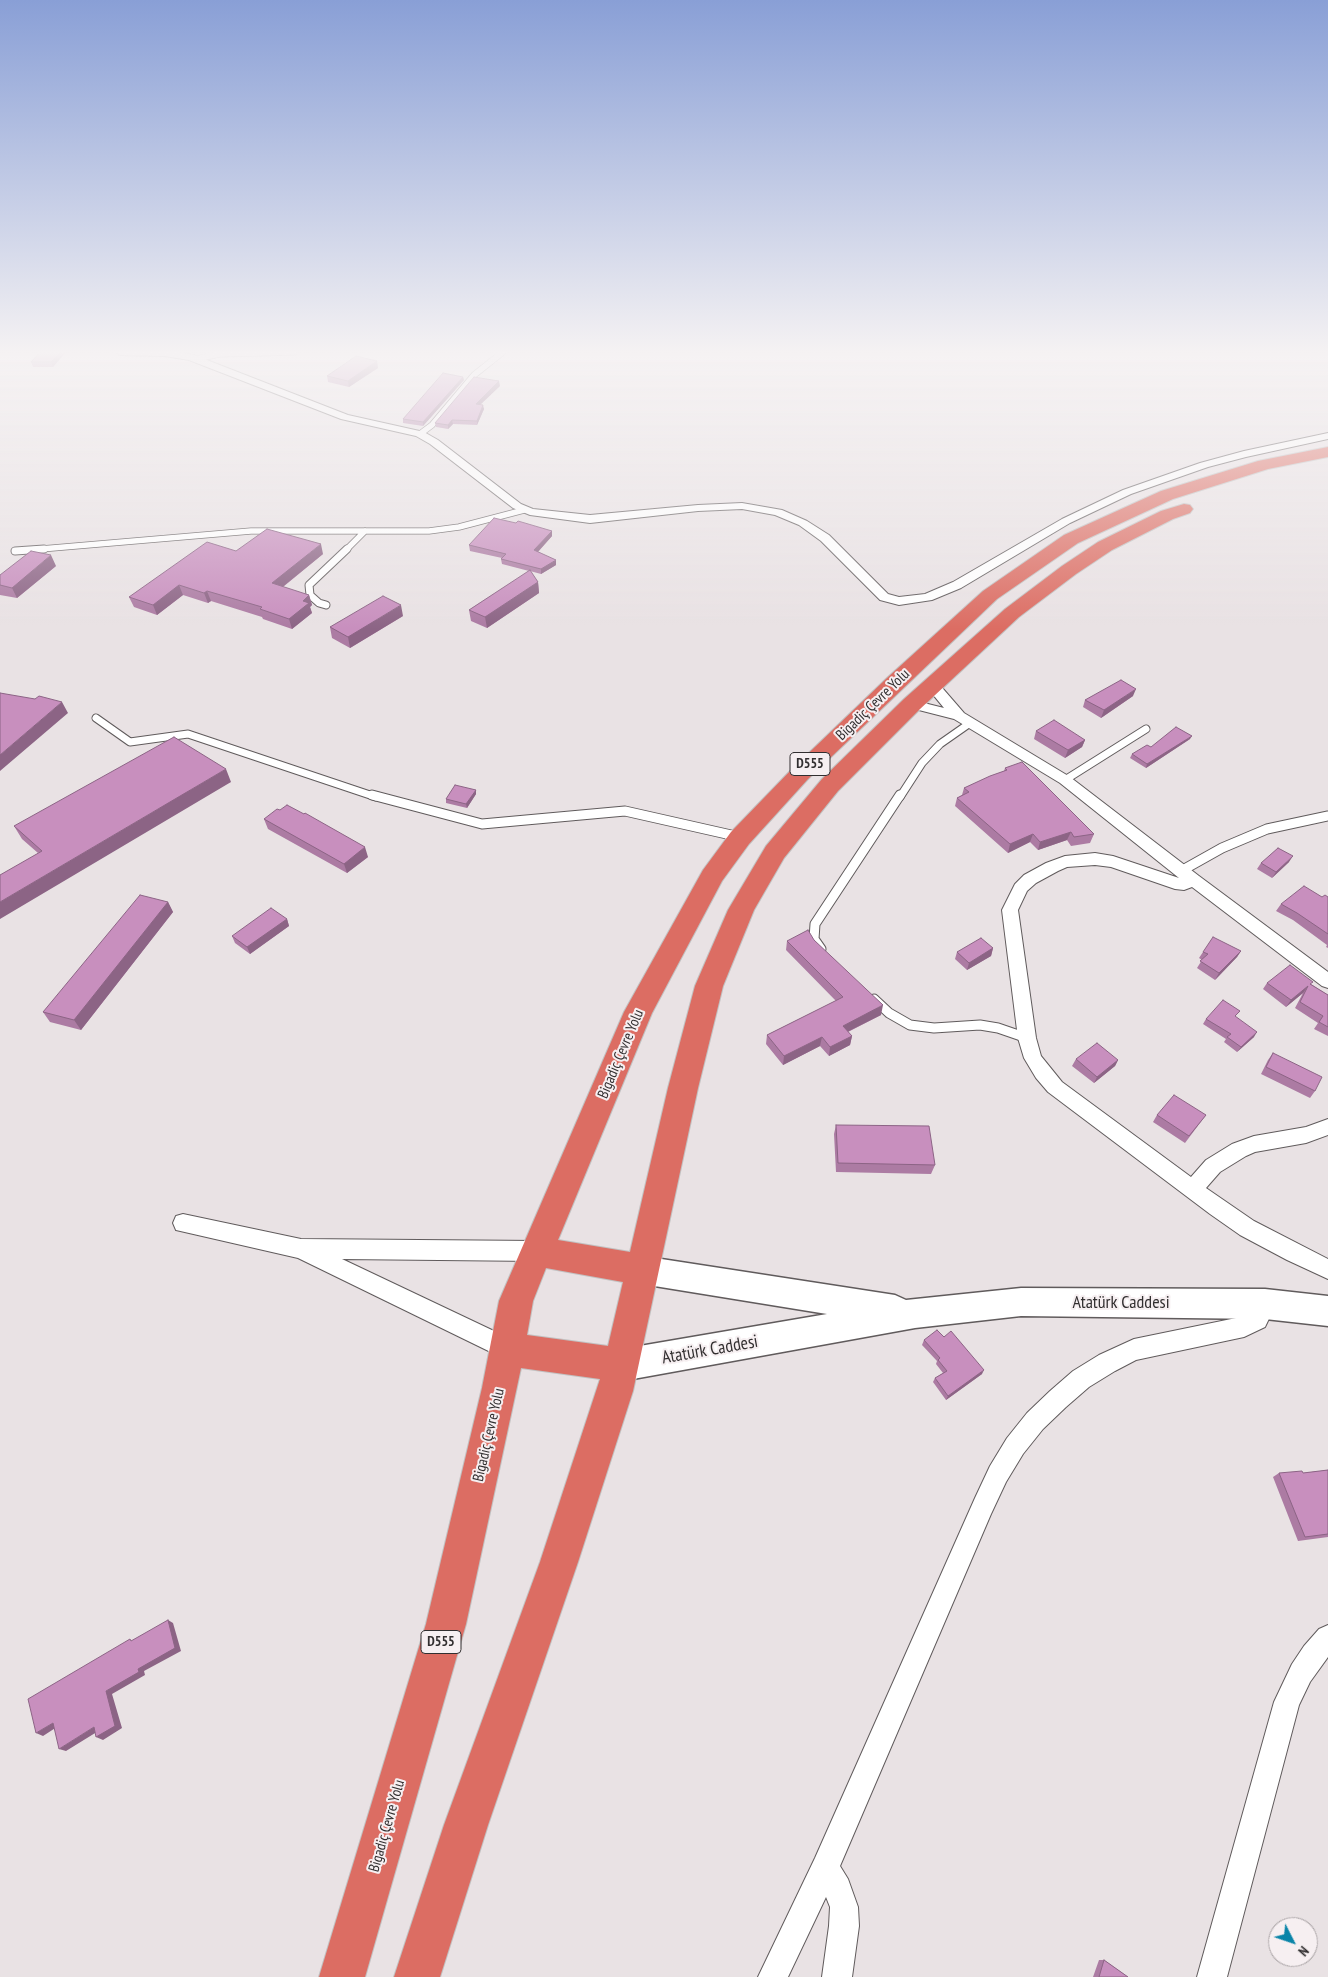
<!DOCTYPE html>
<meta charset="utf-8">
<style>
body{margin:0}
#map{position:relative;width:1328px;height:1977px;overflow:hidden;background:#e9e2e4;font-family:"PT Sans Narrow",sans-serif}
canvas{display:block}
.north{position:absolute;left:1268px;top:1917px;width:50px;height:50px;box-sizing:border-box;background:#f6eff1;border:1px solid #a8a2a4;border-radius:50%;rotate:131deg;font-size:14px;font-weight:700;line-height:20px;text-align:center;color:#322f30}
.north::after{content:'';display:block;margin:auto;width:18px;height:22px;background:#0984a8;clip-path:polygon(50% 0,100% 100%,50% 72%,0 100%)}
</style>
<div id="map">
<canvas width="1328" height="1977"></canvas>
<div class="north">N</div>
</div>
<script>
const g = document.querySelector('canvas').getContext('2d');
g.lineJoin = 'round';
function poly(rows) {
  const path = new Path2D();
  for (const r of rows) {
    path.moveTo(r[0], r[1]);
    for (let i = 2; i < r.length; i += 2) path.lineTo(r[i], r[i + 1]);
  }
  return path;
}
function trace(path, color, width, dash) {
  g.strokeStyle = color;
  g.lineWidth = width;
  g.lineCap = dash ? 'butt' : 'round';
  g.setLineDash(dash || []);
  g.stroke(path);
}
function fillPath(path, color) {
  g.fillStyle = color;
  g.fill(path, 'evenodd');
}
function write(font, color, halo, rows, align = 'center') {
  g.font = font + ' "PT Sans Narrow",sans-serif';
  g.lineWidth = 4;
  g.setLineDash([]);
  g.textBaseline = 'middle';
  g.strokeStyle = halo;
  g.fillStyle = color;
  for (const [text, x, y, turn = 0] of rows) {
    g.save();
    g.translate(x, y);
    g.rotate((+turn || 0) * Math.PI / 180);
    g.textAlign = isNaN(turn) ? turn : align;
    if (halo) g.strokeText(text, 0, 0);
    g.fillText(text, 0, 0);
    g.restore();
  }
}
const laneFar2 = poly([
 [196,359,219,354,294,352],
 [420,434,432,425,474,375,503,352],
 [29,550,251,531,429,531,459,527,524,510],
 [346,550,365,531]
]);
const laneFar1 = poly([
 [15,551,44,549],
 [326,605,319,603,310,595,309,585,347,549],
 [96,718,130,742,188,734,376,797],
 [1065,780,1146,729],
 [900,797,922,763,940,744,970,723]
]);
const lane = poly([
 [372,795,482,824,625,811,740,837],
 [1181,871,1222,848,1267,829,1328,816],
 [821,949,814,939,815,924,900,795],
 [874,999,889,1013,910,1025,934,1028,980,1025,998,1028,1027,1038]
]);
const street = poly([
 [115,352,177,352,194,355,348,415,424,432,438,440,521,504,533,509,590,515,698,505,742,503,782,510,807,521,829,535,888,594,899,597,925,594,953,582,1062,519,1123,490,1200,463,1244,451,1328,433,1328,439,1246,457,1208,467,1131,494,1070,523,961,588,932,600,899,605,880,600,821,541,799,525,775,515,742,509,698,511,590,523,530,515,513,508,430,444,416,436,341,419,189,360,165,356,120,355,115,352],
 [933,682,938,683,964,713,1070,777,1199,876,1328,972,1328,988,1322,986,1192,887,1184,890,1175,889,1111,867,1095,865,1067,867,1058,871,1036,883,1027,891,1018,910,1036,1038,1041,1056,1062,1082,1191,1177,1206,1160,1232,1144,1254,1136,1306,1127,1328,1119,1328,1135,1306,1143,1255,1152,1246,1156,1220,1172,1206,1188,1254,1221,1328,1259,1328,1279,1287,1260,1240,1235,1210,1214,1048,1092,1036,1078,1024,1058,1018,1038,1002,910,1015,884,1024,875,1046,863,1065,856,1095,853,1113,856,1179,878,1060,783,954,719,907,707,905,704,907,701,912,700,944,708,926,686,933,682],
 [183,1214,301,1239,537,1241,544,1244,547,1251,544,1258,537,1261,342,1259,515,1341,518,1349,515,1357,507,1360,298,1258,176,1230,173,1223,176,1216,183,1214],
 [1265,1294,1273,1297,1276,1304,1265,1327,1244,1337,1136,1360,1115,1371,1089,1387,1066,1407,1043,1429,1023,1454,1006,1482,991,1514,840,1866,848,1879,858,1907,859,1926,852,1977,822,1977,829,1926,830,1907,826,1897,788,1977,758,1977,815,1858,975,1498,990,1466,1007,1438,1027,1413,1050,1391,1073,1371,1099,1355,1134,1339,1241,1317,1249,1313,1257,1297,1265,1294],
 [1328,1625,1328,1657,1310,1682,1299,1705,1227,1977,1197,1977,1274,1702,1292,1664,1304,1646,1319,1629,1328,1625]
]);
const secondary = poly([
 [642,1256,895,1295,906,1300,1021,1288,1265,1289,1328,1296,1328,1326,1265,1319,1021,1316,915,1328,622,1381,611,1376,606,1365,611,1354,622,1349,827,1314,642,1284,631,1280,627,1270,631,1260,642,1256]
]);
const highway = poly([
 [1328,447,1328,457,1268,469,1173,499,1078,543,997,599,808,779,749,844,722,881,652,1013,558,1240,630,1252,668,1088,695,986,728,910,766,846,822,779,904,699,1005,609,1062,566,1098,542,1161,511,1184,504,1190,505,1193,509,1190,513,1173,519,1112,550,1076,574,1019,617,920,709,838,791,784,858,754,910,723,986,698,1088,633,1391,578,1562,488,1825,440,1977,394,1977,444,1825,540,1562,600,1379,521,1368,466,1624,365,1977,319,1977,426,1624,482,1388,499,1301,624,1012,703,870,731,832,792,769,887,678,983,591,1064,535,1161,491,1258,461,1328,447],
 [546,1268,623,1282,608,1346,527,1335,533,1301,546,1268]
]);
trace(laneFar2, '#605b5c', 7);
trace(laneFar1, '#605b5c', 9);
trace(lane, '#605b5c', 11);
trace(street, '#605b5c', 2);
trace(secondary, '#605b5c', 3);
trace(highway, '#c2c1c1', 2);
trace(laneFar2, '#fff', 5.5);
trace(laneFar1, '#fff', 7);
trace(lane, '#fff', 9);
fillPath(street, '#fff');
fillPath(secondary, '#fff');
fillPath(highway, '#dc6d63');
fillPath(poly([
 [66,352,53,367,33,367,31,362],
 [377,361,378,368,349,387,328,382,327,376],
 [463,377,464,380,423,426,403,423,403,419],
 [500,386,480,404,484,409,477,425,453,424,448,429,436,427,435,423],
 [552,531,552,536,538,552,556,565,541,574,530,571,538,582,539,593,487,628,471,621,469,610,529,571,502,564,501,559,502,558,470,551,469,545],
 [236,551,323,554,283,587,309,595,312,605,310,607,312,613,292,629,263,619,262,617,211,601,208,603,183,595,157,615,134,607,129,597],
 [56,566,17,598,0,595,0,575],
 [403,616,350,648,332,638,330,627],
 [1133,696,1101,718,1083,707,1085,700],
 [1036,731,1085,740,1082,747,1065,758,1034,739],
 [1190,739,1146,768,1130,758,1132,754],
 [1005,768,1094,834,1090,843,1071,846,1067,840,1038,850,1030,842,1008,853,955,806,957,798,962,795,964,788,1004,771],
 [231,782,38,853,22,839,14,826],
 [476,790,476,794,467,808,446,803,446,799],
 [280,810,304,814,368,857,347,873,268,829,264,819],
 [1289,862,1272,878,1257,869,1261,863],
 [1322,897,1328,897,1328,948,1326,947,1327,945,1293,920,1276,911,1281,904],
 [168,902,173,912,81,1030,50,1022,43,1012],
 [287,919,289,926,250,954,235,943,232,936],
 [814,940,881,1015,848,1032,852,1036,850,1045,829,1056,820,1046,783,1065,766,1044,767,1035,836,1001,786,950,787,941],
 [993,948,991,956,967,970,955,959,957,952],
 [1241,951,1237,957,1215,980,1197,968,1202,960,1199,958,1203,952],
 [1267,983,1311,984,1328,995,1328,1036,1314,1029,1318,1023,1295,1008,1303,993,1286,1007,1263,989],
 [1236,1017,1254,1037,1237,1052,1224,1042,1226,1039,1203,1024,1206,1019],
 [1273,1053,1315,1091,1310,1098,1261,1074,1268,1060],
 [1076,1059,1118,1060,1115,1066,1094,1083,1072,1066],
 [1157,1115,1206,1115,1185,1143,1153,1122],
 [836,1125,935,1165,931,1174,836,1172,834,1134],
 [924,1340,982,1374,946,1400,933,1382,935,1378,943,1373,936,1364,937,1361,922,1345],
 [1328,1470,1328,1537,1298,1541,1273,1477,1279,1473,1303,1473],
 [1099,1960,1104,1960,1128,1977,1093,1977]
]), '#ac7ba3');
fillPath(poly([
 [61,352,66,352,53,367,51,362],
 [377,361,378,368,349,387,348,381],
 [463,377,464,380,423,426,423,422],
 [499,381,500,386,477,408,476,404],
 [483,405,484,409,477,425,477,421],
 [452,420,453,424,448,429,448,425],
 [552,531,552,536,535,555,534,550],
 [321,544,323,554,275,593,272,583],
 [51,555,56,566,17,598,12,588],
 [556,560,556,565,541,574,541,569],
 [538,582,539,593,487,628,485,617],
 [179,585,183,595,157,615,153,605],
 [207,591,211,601,208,603,204,593],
 [309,595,312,605,310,607,312,613,292,629,289,619,303,601],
 [401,605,403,616,350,648,348,637],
 [1136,689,1133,696,1101,718,1104,710],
 [62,702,68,713,0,771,0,755],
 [1192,736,1190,739,1146,768,1147,764],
 [1085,740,1082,747,1065,758,1068,750],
 [226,769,231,782,0,919,0,902],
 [476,790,476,794,467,808,466,804],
 [1071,832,1067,840,1038,850,1040,842],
 [1033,834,1030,842,1008,853,1010,844],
 [365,847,368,857,347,873,344,864],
 [1293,856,1289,862,1272,878,1276,872],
 [168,902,173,912,81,1030,74,1020],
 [287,919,289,926,250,954,247,947],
 [993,948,991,956,967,970,969,963],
 [1241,951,1237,957,1215,980,1219,973],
 [1308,986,1303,993,1286,1007,1291,1000],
 [883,1005,881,1015,841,1035,843,1026],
 [1257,1032,1254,1037,1237,1052,1241,1047],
 [852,1036,850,1045,829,1056,830,1047],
 [822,1037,820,1046,783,1065,784,1056],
 [1118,1060,1115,1066,1094,1083,1097,1077],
 [984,1370,982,1374,946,1400,948,1396],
 [168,1620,173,1623,181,1651,144,1671,145,1675,112,1694,122,1728,103,1740,96,1737,106,1691,138,1669],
 [53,1723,60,1725,43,1736,36,1733],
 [94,1727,100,1730,66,1751,59,1749]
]), '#8c6485');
const building = poly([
 [40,352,61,352,51,362,31,362,40,352],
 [356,356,377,361,348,381,327,376,356,356],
 [443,373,463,377,423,422,403,419,443,373],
 [474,377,499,381,476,404,483,405,477,421,452,420,448,425,435,423,474,377],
 [494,518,516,523,518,521,552,531,534,550,556,560,541,569,501,559,506,554,469,545,494,518],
 [267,529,321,544,272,583,309,595,303,601,309,603,289,619,260,609,262,607,207,591,204,593,179,585,153,605,129,597,207,542,236,551,267,529],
 [31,551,51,555,12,588,0,585,0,575,31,551],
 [530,570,538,582,485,617,469,610,530,570],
 [383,596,401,605,348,637,330,627,383,596],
 [1121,680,1136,689,1104,710,1085,700,1121,680],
 [0,693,35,699,39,696,62,702,0,755,0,693],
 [1054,720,1085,740,1068,750,1036,731,1054,720],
 [1176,727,1192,736,1147,764,1132,754,1147,745,1151,747,1176,727],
 [174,737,226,769,0,902,0,875,42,851,14,826,174,737],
 [1022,762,1094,834,1074,837,1071,832,1040,842,1033,834,1010,844,957,798,969,792,964,788,990,776,1007,770,1005,768,1022,762],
 [455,785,476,790,466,804,446,799,455,785],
 [287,805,304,814,305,813,365,847,344,864,264,819,277,809,280,810,287,805],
 [1278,848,1293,856,1276,872,1261,863,1278,848],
 [1304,886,1322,897,1325,895,1328,897,1328,934,1297,913,1281,904,1304,886],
 [140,895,168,902,74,1020,43,1012,140,895],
 [271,908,287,919,247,947,232,936,271,908],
 [808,930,814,940,883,1005,843,1026,852,1036,830,1047,822,1037,784,1056,767,1035,843,997,787,941,808,930],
 [1213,937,1241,951,1219,973,1200,961,1208,954,1203,952,1213,937],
 [981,938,993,948,969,963,957,952,981,938],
 [1290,965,1313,982,1310,984,1328,995,1328,1027,1319,1022,1323,1016,1300,1002,1308,986,1291,1000,1267,983,1290,965],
 [1223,1000,1240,1011,1235,1016,1257,1032,1241,1047,1227,1037,1231,1034,1206,1019,1223,1000],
 [1097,1043,1118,1060,1097,1077,1076,1059,1097,1043],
 [1273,1053,1322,1077,1315,1091,1266,1067,1273,1053],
 [1174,1095,1206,1115,1189,1136,1157,1115,1174,1095],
 [836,1125,929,1126,935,1165,838,1163,836,1125],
 [937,1330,944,1337,951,1331,984,1370,948,1396,935,1378,947,1371,938,1360,940,1358,924,1340,937,1330],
 [1328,1470,1328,1534,1305,1537,1279,1473,1302,1471,1303,1473,1328,1470],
 [168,1620,175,1648,138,1669,139,1672,106,1691,115,1726,96,1737,94,1727,59,1749,53,1723,36,1733,28,1699,130,1639,131,1641,168,1620],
 [1104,1960,1128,1977,1099,1977,1104,1960]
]);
fillPath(building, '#c88fbe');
trace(building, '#8c6485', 1);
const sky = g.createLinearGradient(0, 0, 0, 629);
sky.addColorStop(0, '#899fd6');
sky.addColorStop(0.56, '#f5f2f3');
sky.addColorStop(1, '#f5f2f300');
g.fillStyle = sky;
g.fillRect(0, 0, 1328, 629);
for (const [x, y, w] of [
 [810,764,40],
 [441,1642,40]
]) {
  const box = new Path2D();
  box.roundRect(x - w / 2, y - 11.5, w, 23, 4);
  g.fillStyle = '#f6eff1';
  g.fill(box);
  trace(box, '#322f30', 1);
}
write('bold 14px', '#322f30', null, [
 ["D555",810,764],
 ["D555",441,1642]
]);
write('15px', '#322f30', '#f6eff1', [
 ["Bigadiç Çevre Yolu",873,705,-44],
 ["Bigadiç Çevre Yolu",621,1054,-67],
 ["Bigadiç Çevre Yolu",489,1435,-77],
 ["Bigadiç Çevre Yolu",387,1826,-74]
]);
write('18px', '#322f30', '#f6eff1', [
 ["Atatürk Caddesi",1121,1303],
 ["Atatürk Caddesi",710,1350,-10]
]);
</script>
